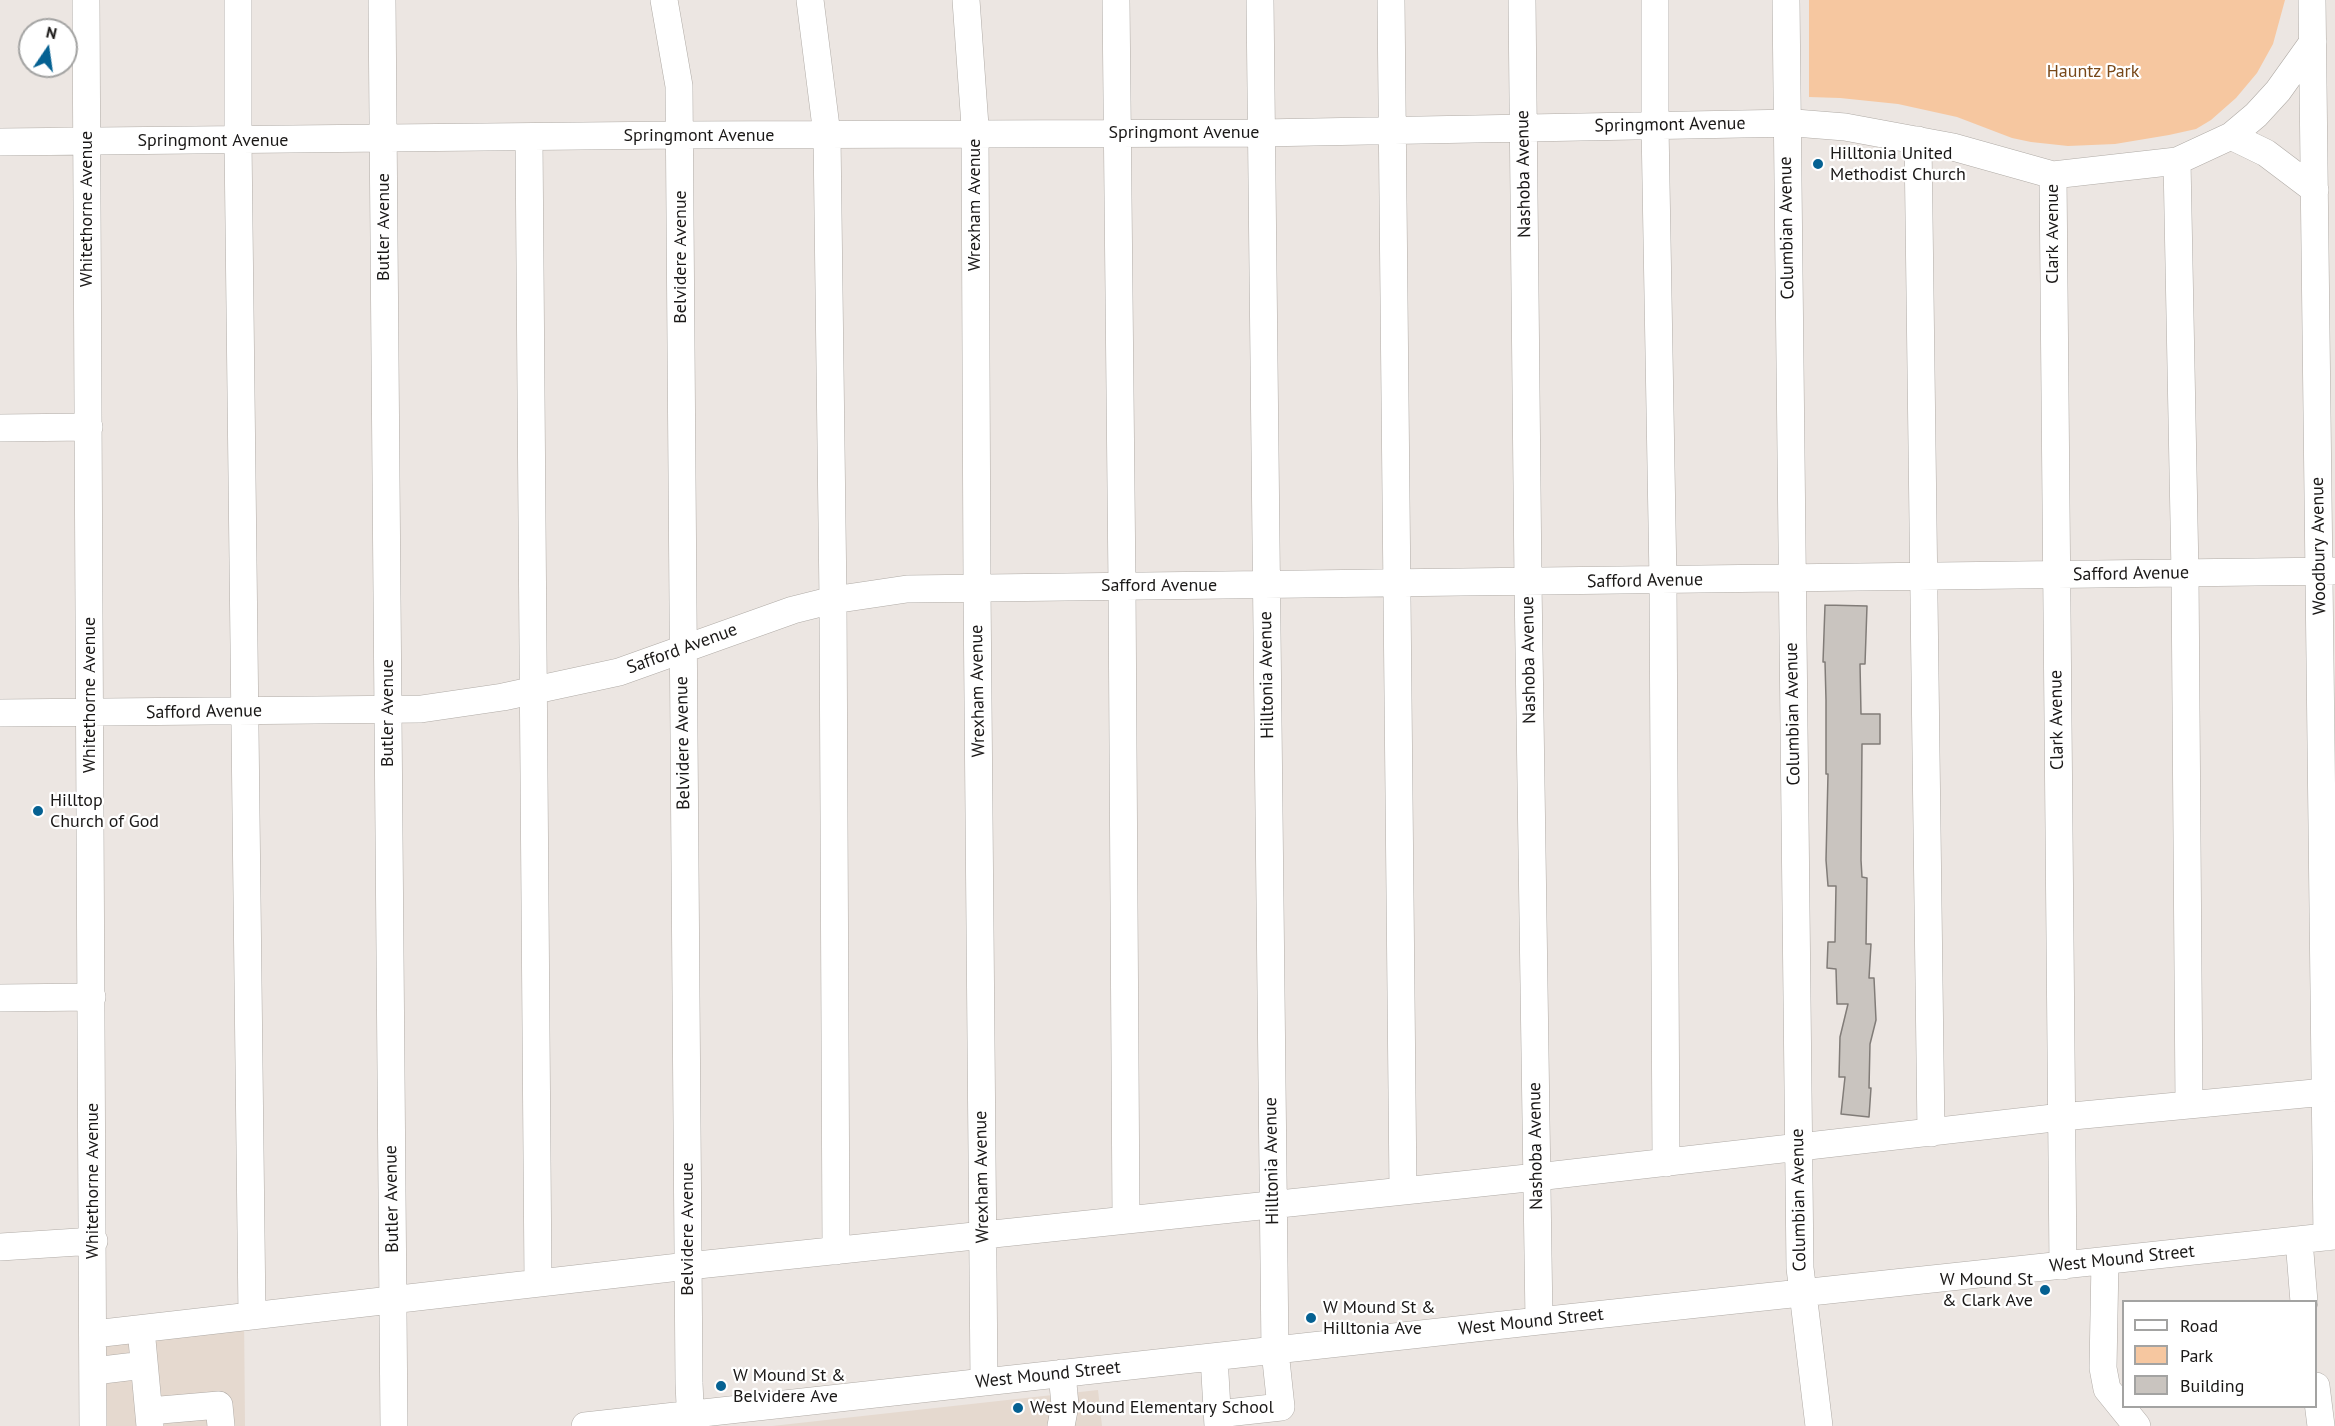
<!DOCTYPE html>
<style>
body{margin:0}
#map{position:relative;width:2335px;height:1426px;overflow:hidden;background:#ece6e2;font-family:"PT Sans",sans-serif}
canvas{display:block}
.legend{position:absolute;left:2122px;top:1300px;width:195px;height:108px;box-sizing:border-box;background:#fff;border:2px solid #a3a3a2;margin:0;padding:8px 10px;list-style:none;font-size:18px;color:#1a1817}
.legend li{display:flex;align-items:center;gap:12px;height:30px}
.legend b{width:30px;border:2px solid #a3a3a2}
.north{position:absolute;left:18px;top:18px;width:60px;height:60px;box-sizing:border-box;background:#fff;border:2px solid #a3a3a2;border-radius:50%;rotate:13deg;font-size:16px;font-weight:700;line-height:24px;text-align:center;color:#1a1817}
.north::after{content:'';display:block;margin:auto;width:21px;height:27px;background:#056192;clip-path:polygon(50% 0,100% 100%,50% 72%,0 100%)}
</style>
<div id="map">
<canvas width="2335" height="1426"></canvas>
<ul class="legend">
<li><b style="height:8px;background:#fff"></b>Road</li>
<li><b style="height:16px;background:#f6c7a0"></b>Park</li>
<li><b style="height:16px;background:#c9c4bf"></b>Building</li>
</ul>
<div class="north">N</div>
</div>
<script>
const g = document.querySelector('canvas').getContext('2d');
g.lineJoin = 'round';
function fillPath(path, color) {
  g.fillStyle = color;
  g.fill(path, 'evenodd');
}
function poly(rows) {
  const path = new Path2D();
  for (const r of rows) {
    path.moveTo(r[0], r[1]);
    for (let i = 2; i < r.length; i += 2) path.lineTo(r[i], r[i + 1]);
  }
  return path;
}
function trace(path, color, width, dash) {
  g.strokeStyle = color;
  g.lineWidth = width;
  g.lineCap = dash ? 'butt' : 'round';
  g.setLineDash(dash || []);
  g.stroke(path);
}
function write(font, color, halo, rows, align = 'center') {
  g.font = font + ' "PT Sans",sans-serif';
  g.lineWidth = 4.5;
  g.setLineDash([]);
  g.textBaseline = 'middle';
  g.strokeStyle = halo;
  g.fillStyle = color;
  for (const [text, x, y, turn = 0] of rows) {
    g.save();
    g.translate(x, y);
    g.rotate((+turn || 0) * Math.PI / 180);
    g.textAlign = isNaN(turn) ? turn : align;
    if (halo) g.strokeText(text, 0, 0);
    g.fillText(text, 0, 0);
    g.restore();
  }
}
fillPath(poly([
 [244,1311,245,1426,100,1426,98,1327],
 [1098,1390,1102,1426,772,1426]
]), '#e5d9cf');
fillPath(poly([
 [1809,0,2285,0,2273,44,2257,73,2236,98,2211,120,2196,129,2169,135,2115,144,2068,146,2031,142,2012,138,1957,117,1898,104,1840,98,1809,97]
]), '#f6c7a0');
const building = poly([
 [1825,605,1867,606,1865,664,1860,664,1861,714,1880,714,1880,744,1862,744,1861,860,1862,877,1867,878,1866,944,1871,944,1869,978,1874,978,1876,1020,1870,1044,1869,1088,1871,1088,1869,1117,1841,1114,1845,1077,1839,1077,1840,1037,1848,1004,1837,1004,1836,969,1827,968,1828,942,1835,942,1836,886,1828,886,1826,860,1828,774,1826,774,1826,700,1825,662,1823,662,1825,605]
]);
fillPath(building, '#c9c4bf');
trace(building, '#817c78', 1.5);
const minor = poly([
 [86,0,93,1426],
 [238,0,238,141,252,1316],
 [382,0,394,1426],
 [664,0,679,86,689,1383,691,1426],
 [810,0,827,135,833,600,836,1251],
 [966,0,975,126,977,587,984,1381],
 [1116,0,1122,586,1126,1220],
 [1391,0,1403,1191],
 [1522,0,1528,582,1539,1321],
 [1655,0,1655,125,1663,580,1666,1163],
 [1786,0,1800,1268,1819,1426],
 [2312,0,2327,1237],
 [2231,136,2266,153,2315,190],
 [529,138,538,1283],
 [1918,140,1931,1133],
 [0,142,679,135,1261,133,1795,123,1845,127,1953,147,2053,175,2177,161,2231,136,2256,115,2278,91,2313,42],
 [2177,161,2185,573,2189,1105],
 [2053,175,2063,1266],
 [0,428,89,427],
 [0,713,421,709,503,697,619,672,793,610,833,600,907,589,2335,571],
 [0,998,92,997],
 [2299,1240,2304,1302],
 [0,1247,94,1241],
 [2105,1261,2103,1368,2107,1389,2137,1426],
 [141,1329,150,1426],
 [94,1334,688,1266,1537,1177,2062,1117,2325,1092],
 [1214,1357,1218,1426],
 [94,1371,144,1365],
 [2316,1386,2321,1426],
 [149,1411,219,1405,221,1426],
 [1218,1414,1281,1407,1275,1351,1260,0],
 [585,1426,1539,1321,2335,1236],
 [1061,1426,1065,1405,1062,1373]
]);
trace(minor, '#b0aba6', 28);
trace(minor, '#fff', 27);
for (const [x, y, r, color] of [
 [1818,164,6,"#056192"],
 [38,811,6,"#056192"],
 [2045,1290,6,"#056192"],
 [1311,1318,6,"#056192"],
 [721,1386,6,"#056192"],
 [1018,1408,6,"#056192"]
]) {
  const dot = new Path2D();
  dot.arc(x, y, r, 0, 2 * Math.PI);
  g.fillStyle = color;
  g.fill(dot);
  trace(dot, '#fff', 2);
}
write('18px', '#784819', '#fff', [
 ["Hauntz Park",2093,72]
]);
write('18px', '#1a1817', '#fff', [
 ["Springmont Avenue",1670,125,-1],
 ["Springmont Avenue",1184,133],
 ["Springmont Avenue",699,136],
 ["Springmont Avenue",213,141],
 ["Nashoba Avenue",1524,174,-91],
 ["Wrexham Avenue",975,205,-90],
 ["Whitethorne Avenue",87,209,-90],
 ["Butler Avenue",384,227,-90],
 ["Columbian Avenue",1787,228,-91],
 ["Clark Avenue",2053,234,-90],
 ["Belvidere Avenue",681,257,-90],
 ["Woodbury Avenue",2319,546,-91],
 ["Safford Avenue",2131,574,-1],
 ["Safford Avenue",1645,581,-1],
 ["Safford Avenue",1159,586],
 ["Safford Avenue",682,649,-20],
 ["Nashoba Avenue",1529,660,-91],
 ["Hilltonia Avenue",1267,675,-91],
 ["Wrexham Avenue",978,691,-91],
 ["Whitethorne Avenue",90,695,-90],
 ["Safford Avenue",204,712,-1],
 ["Butler Avenue",388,713,-90],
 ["Columbian Avenue",1793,714,-91],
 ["Clark Avenue",2057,720,-91],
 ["Belvidere Avenue",683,743,-91],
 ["Nashoba Avenue",1536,1146,-91],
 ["Hilltonia Avenue",1272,1161,-91],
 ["Wrexham Avenue",982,1177,-91],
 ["Whitethorne Avenue",93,1181,-90],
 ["Butler Avenue",392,1199,-91],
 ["Columbian Avenue",1799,1200,-91],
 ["Belvidere Avenue",688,1229,-90],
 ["West Mound Street",2122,1259,-6],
 ["West Mound Street",1531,1322,-6],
 ["West Mound Street",1048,1375,-6]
]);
write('18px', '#1a1817', '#fff', [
 ["Hilltonia United",1830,154],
 ["Methodist Church",1830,175],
 ["Hilltop",50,801],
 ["Church of God",50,822],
 ["W Mound St",2033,1280,"right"],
 ["& Clark Ave",2033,1301,"right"],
 ["W Mound St &",1323,1308],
 ["Hilltonia Ave",1323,1329],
 ["W Mound St &",733,1376],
 ["Belvidere Ave",733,1397],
 ["West Mound Elementary School",1030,1408]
], 'left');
</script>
